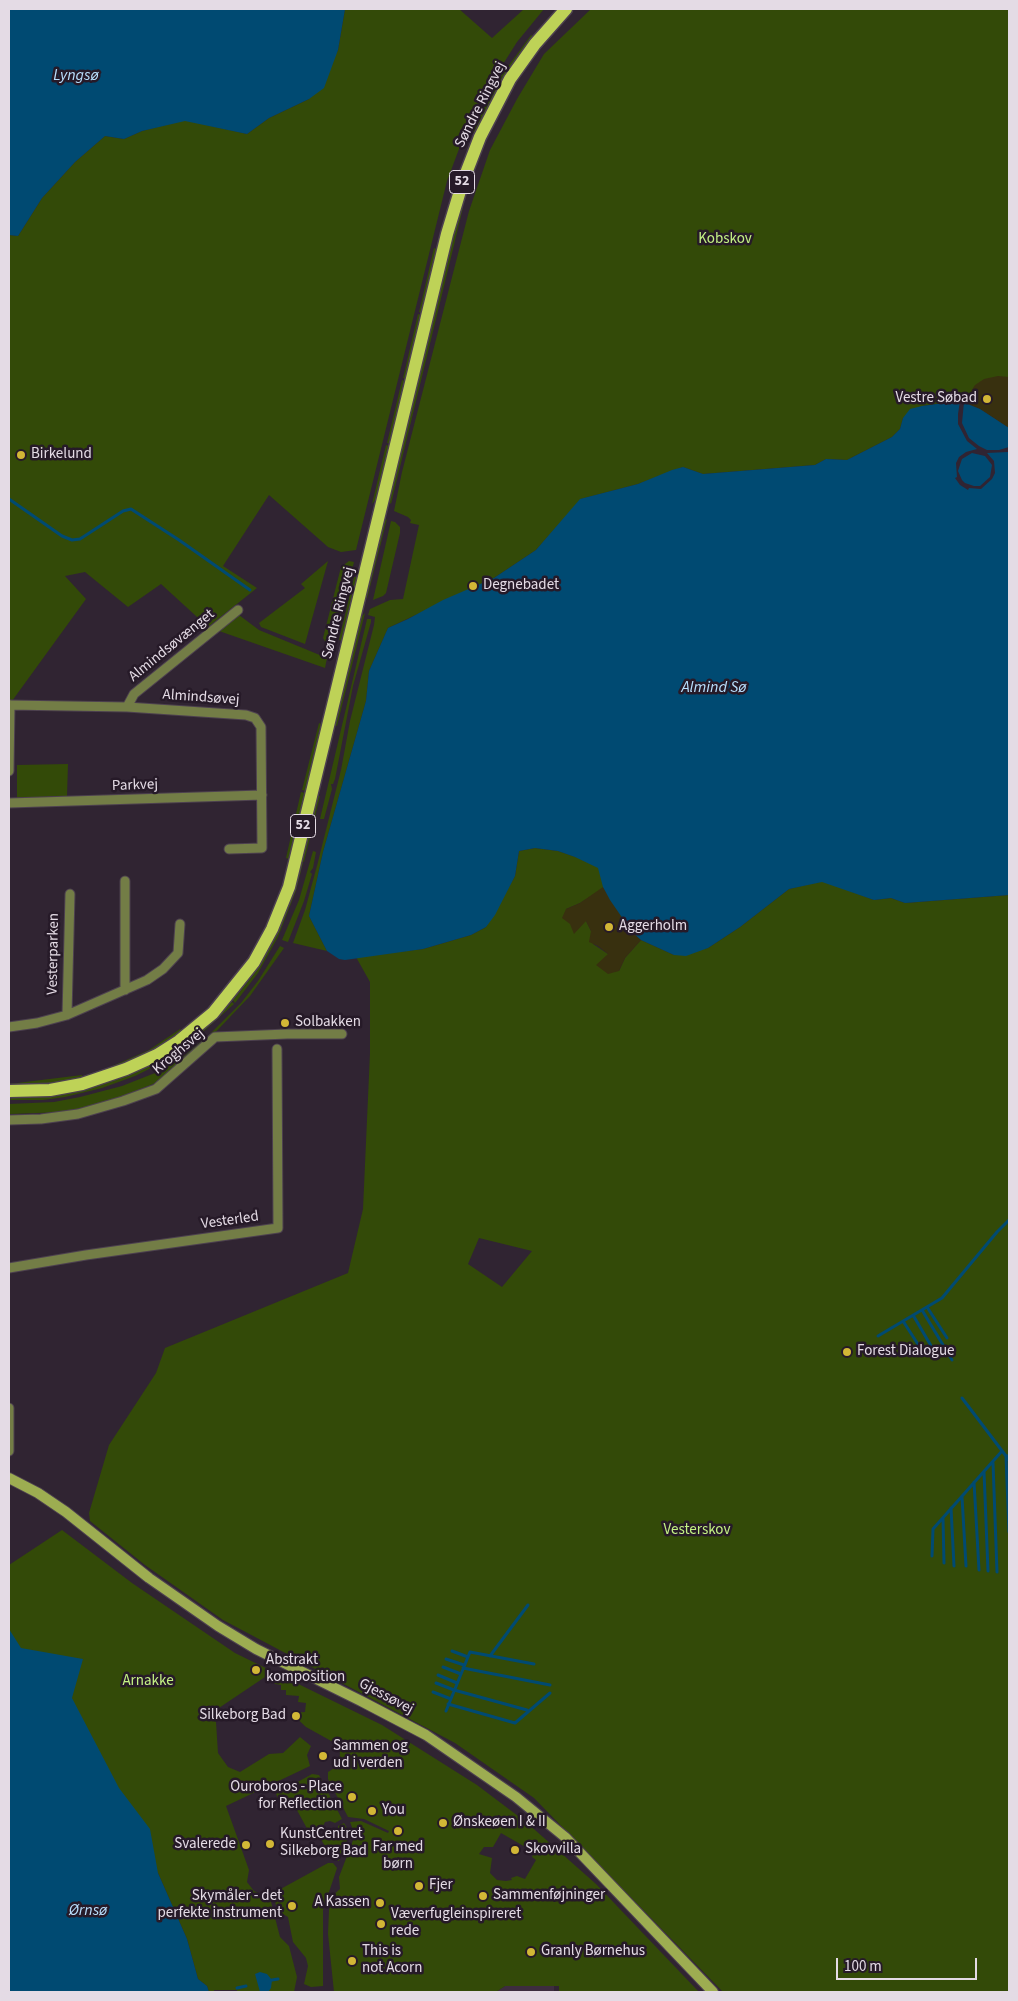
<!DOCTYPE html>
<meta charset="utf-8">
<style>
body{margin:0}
#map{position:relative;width:1018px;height:2001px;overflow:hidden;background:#302432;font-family:"Source Sans 3",sans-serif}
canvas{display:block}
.frame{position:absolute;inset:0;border:10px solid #e4dbe5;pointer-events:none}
.scale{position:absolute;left:836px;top:1958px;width:141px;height:22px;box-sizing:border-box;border:2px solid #e4dbe5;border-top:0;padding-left:6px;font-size:15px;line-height:18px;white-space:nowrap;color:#e4dbe5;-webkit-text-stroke:4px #261a28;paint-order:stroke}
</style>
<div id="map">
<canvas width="1018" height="2001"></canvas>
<div class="frame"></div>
<div class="scale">100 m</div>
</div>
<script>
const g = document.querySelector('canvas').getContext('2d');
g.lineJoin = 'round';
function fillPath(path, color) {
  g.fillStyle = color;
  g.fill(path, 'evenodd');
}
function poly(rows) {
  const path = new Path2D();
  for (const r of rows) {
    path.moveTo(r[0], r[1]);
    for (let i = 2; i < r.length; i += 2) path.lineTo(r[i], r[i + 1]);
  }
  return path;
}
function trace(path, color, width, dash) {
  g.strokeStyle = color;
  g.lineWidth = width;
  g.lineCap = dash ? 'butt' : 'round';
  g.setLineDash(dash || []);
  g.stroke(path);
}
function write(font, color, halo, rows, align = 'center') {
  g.font = font + ' "Source Sans 3",sans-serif';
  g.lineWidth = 5;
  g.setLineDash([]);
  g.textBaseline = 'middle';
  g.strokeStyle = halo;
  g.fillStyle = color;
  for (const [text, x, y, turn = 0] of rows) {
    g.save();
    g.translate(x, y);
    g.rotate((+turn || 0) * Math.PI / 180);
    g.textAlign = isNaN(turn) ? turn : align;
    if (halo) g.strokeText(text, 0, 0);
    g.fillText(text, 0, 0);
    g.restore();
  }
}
fillPath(poly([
 [533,1921,554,1986,554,1992,496,1992,511,1982]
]), '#3d2d3f');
fillPath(poly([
 [345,9,459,9,492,38,524,9,544,9,517,42,493,80,462,141,447,181,356,550,341,552,328,547,269,495,223,566,257,588,208,627,161,584,128,607,85,572,65,576,86,599,12,701,9,700,9,235,18,236,42,198,75,162,105,136,124,139,142,131,185,120,247,134,269,118,309,99,338,50],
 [591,9,1009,9,1009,424,980,408,961,400,922,406,903,418,900,429,892,437,847,460,826,459,815,465,703,474,683,467,638,484,581,499,536,550,494,578,388,628,369,671,366,701,323,852,309,916,327,951,293,943,305,910,318,862,341,770,350,721,374,625,375,617,368,615,370,609,390,600,403,599,419,525,410,523,411,520,408,517,394,511,402,472,469,211,490,150,517,99,544,54],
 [531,35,533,36,502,81,475,132,472,131,498,80],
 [463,208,391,504,388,500,456,226,460,211],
 [434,248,437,249,422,313,419,312],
 [418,314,421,315,406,379,403,378],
 [402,380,405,381,390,444,387,443],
 [386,445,389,446,376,499,372,504],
 [387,519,367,599,366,596,384,521],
 [391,521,395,522,400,527,400,533,386,593,383,596,373,600],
 [328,561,305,644,261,627,259,623,305,588,301,584],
 [349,561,354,562,331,651,323,638,341,567],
 [354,577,357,577,342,641,339,640],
 [365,613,337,726,334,725,360,618],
 [239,615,259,630,327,658,325,668,219,631],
 [367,619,371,619,371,622,353,686,335,779,333,784,331,784,332,789,324,819,320,819],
 [319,723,321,724,306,791,302,790],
 [68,764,67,796,17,798,17,765],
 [301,792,305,793,289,859,286,858],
 [316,796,320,796,304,862,301,861],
 [535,848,558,851,626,874,580,903,566,909,586,921,591,931,593,944,608,954,619,971,625,958,641,940,674,955,708,948,740,927,789,889,823,881,874,900,891,898,905,903,1009,895,1009,1992,723,1992,534,1798,455,1743,223,1620,145,1565,90,1521,89,1513,109,1445,156,1373,165,1348,348,1273,363,1209,370,1053,370,982,356,957,423,949,471,935,486,927,515,876,519,851],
 [479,1238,532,1251,502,1287,468,1264],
 [313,851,316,852,313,868,310,872,312,874,304,901,288,942,282,940,299,900],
 [301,863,303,863,296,891,278,937,258,973,235,1003,233,1000,254,974,274,940,286,911],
 [280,946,284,948,250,996,209,1039,208,1036,241,1003,258,981],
 [232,1002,234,1004,193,1041,192,1039],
 [180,1029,182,1031,145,1054,110,1070,110,1067,149,1050],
 [204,1039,207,1041,163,1080,123,1096,90,1106,64,1112,9,1114,9,1104,54,1102,80,1097,122,1086,155,1073,184,1056],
 [190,1040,191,1042,163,1062,135,1076,102,1088,65,1097,43,1100,10,1100,12,1097,82,1090,118,1079,151,1065],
 [82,1075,83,1078,42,1085,9,1086,9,1084],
 [62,1530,132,1583,235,1653,382,1725,477,1785,526,1822,596,1884,699,1992,559,1992,559,1986,505,1986,496,1992,334,1992,328,1934,329,1910,331,1897,340,1889,339,1877,355,1835,350,1822,361,1821,388,1833,389,1831,364,1819,348,1817,328,1779,328,1772,336,1767,339,1763,340,1753,338,1748,333,1742,306,1727,291,1713,305,1712,306,1703,298,1702,299,1696,286,1695,286,1690,281,1690,281,1685,275,1684,268,1675,207,1716,216,1722,218,1753,228,1767,240,1772,269,1754,283,1753,300,1737,311,1746,307,1755,310,1766,226,1806,249,1870,247,1882,254,1891,270,1898,280,1937,289,1946,297,1977,294,1992,237,1992,237,1990,214,1990,214,1992,209,1992,207,1986,198,1979,187,1939,158,1873,9,1643,9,1565],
 [501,1833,534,1852,532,1857,536,1860,525,1879,517,1876,511,1878,512,1880,506,1881,497,1880,490,1873,492,1858,479,1854,484,1847,493,1847],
 [312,1774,319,1775,342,1819,335,1823,330,1821,325,1822,321,1830,313,1835,310,1834,292,1801,282,1806,276,1794],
 [344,1823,350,1833,339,1861,332,1858,319,1836,323,1834,328,1838,334,1837,338,1833,338,1826],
 [328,1863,333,1863,337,1868,323,1910,323,1986,311,1987,304,1984,308,1966,306,1958,293,1942,288,1917,278,1911,274,1899,277,1891]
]), '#334a08');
fillPath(poly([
 [998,376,1009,377,1009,428,980,409,964,402,975,385,984,379],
 [603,887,632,932,641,940,625,958,619,971,608,974,596,965,608,954,598,946,589,942,591,931,586,921,574,934,570,924,562,918,566,909,580,903]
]), '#38300f');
fillPath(poly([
 [9,9,345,9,338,50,324,88,309,99,269,118,247,134,185,121,142,131,124,139,105,136,75,162,42,198,18,236,9,235],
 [960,401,980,409,1009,428,1009,895,905,903,891,898,874,900,822,882,789,889,740,927,708,948,686,956,674,955,641,940,632,932,610,900,603,887,598,868,575,857,558,851,535,848,519,851,515,876,495,915,486,927,471,935,423,949,345,960,339,959,327,951,309,916,323,852,366,701,369,671,388,628,408,619,443,600,494,578,536,550,580,499,638,484,672,470,683,467,703,474,815,465,826,459,847,460,892,437,900,429,903,418,910,409,922,406],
 [9,1629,21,1648,83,1659,72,1698,119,1788,150,1829,158,1873,187,1939,198,1979,207,1986,209,1992,9,1992],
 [260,1972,267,1974,272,1980,271,1988,268,1992,260,1992,255,1974]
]), '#004a72');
fillPath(poly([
 [960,401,964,402,962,423,969,438,979,446,987,450,999,450,1009,447,1008,452,987,453,994,461,995,473,992,479,981,489,969,488,968,490,960,485,955,478,957,477,956,463,959,457,966,452,977,449,967,441,958,424,958,414],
 [972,453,985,456,992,465,990,477,980,486,974,486,965,483,962,480,958,471,962,459]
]), '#302432');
trace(poly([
 [9,499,62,536,72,540,80,539,123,511,131,509,179,540,250,590],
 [927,1307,947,1338],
 [922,1310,952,1360],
 [913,1315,937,1356],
 [903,1321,921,1349],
 [878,1336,942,1298,997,1232,1009,1220],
 [962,1398,1009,1460],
 [1009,1456,1006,1456,1009,1532],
 [993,1463,997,1572],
 [984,1472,988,1571],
 [974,1482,979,1570],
 [962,1497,966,1566],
 [951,1508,954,1566],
 [943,1519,944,1563],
 [932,1556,933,1529,1002,1451],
 [452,1651,468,1657],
 [490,1656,528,1605],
 [446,1659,464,1665],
 [443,1667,461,1674],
 [463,1668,550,1685],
 [438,1675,457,1683],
 [436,1683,454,1690,527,1710],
 [433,1692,451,1699],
 [448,1704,515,1723,550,1693],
 [446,1711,470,1652,534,1664],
 [272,1980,278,1979],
 [237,1988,246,1986]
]), '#004a72', 3);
const street = poly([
 [9,705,127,707,246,715,255,718,261,727,262,848,229,849],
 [127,707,134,694,238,610],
 [9,771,10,705],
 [9,803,262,795],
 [125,990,125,881],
 [67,1015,70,894],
 [9,1027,37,1023,67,1015,147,980,163,969,178,953,180,924],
 [9,1120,41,1119,78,1114,123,1101,156,1089,215,1037,287,1034,342,1034],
 [9,1268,86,1255,278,1228,277,1049],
 [9,1408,9,1451]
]);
const secondary = poly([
 [9,1478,38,1493,66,1512,149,1578,218,1626,256,1649,361,1701,426,1735,516,1797,565,1837,713,1992]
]);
const primary = poly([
 [9,1091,50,1090,82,1084,126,1069,157,1055,179,1041,213,1013,254,962,272,929,289,887,447,234,463,181,480,137,510,79,535,44,566,9]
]);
trace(street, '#4d414f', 11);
trace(secondary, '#4d414f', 12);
trace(primary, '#4d414f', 15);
trace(street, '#737d46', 9);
trace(secondary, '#9dad51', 10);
trace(primary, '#bed257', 12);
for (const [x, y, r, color] of [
 [987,399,5,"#d2b736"],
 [21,455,5,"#d2b736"],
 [473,586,5,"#d2b736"],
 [609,927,5,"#d2b736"],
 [285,1023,5,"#d2b736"],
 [847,1352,5,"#d2b736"],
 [256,1670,5,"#d2b736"],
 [296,1716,5,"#d2b736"],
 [323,1756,5,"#d2b736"],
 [352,1797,5,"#d2b736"],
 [372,1811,5,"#d2b736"],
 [443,1823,5,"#d2b736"],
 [398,1831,5,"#d2b736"],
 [270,1844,5,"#d2b736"],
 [246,1845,5,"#d2b736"],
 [515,1850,5,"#d2b736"],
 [419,1886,5,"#d2b736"],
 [483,1896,5,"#d2b736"],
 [380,1903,5,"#d2b736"],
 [292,1906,5,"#d2b736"],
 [381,1924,5,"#d2b736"],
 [531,1952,5,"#d2b736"],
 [352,1961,5,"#d2b736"]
]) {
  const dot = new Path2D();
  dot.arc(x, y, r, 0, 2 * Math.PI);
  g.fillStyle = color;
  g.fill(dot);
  trace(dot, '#261a28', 2);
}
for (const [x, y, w] of [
 [462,182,25],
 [303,826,25]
]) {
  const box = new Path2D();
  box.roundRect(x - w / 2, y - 11.5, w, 23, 4);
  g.fillStyle = '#261a28';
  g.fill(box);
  trace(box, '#e4dbe5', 1);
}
write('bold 14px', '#e4dbe5', null, [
 ["52",462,182],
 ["52",303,826]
]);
write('15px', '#e4dbe5', '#261a28', [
 ["Søndre Ringvej",481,105,-63],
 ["Søndre Ringvej",339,613,-76],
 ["Almindsøvænget",172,646,-39],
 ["Almindsøvej",201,698,4],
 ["Parkvej",135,786,-2],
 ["Vesterparken",54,954,-89],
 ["Kroghsvej",179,1052,-40],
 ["Vesterled",230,1221,-8],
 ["Gjessøvej",386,1697,28]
]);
write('15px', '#c4f285', '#261a28', [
 ["Kobskov",725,240],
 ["Vesterskov",697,1531],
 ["Arnakke",148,1682]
]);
write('15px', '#e4dbe5', '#261a28', [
 ["Vestre Søbad",977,399,"right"],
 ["Birkelund",31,455],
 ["Degnebadet",483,586],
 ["Aggerholm",619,927],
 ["Solbakken",295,1023],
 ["Forest Dialogue",857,1352],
 ["Abstrakt",266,1661],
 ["komposition",266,1678],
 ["Silkeborg Bad",286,1716,"right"],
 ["Sammen og",333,1747],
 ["ud i verden",333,1764],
 ["Ouroboros - Place",342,1788,"right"],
 ["for Reflection",342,1805,"right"],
 ["You",382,1811],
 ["Ønskeøen I & II",453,1823],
 ["KunstCentret",280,1835],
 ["Silkeborg Bad",280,1852],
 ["Svalerede",236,1845,"right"],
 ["Far med",398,1848,"center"],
 ["børn",398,1865,"center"],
 ["Skovvilla",525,1850],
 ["Fjer",429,1886],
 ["Sammenføjninger",493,1896],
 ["Skymåler - det",282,1897,"right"],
 ["perfekte instrument",282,1914,"right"],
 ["A Kassen",370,1903,"right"],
 ["Væverfugleinspireret",391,1915],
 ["rede",391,1932],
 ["This is",362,1952],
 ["not Acorn",362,1969],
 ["Granly Børnehus",541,1952]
], 'left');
write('italic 16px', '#b8dffd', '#261a28', [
 ["Lyngsø",76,76],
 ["Almind Sø",714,688],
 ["Ørnsø",88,1911]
]);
</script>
